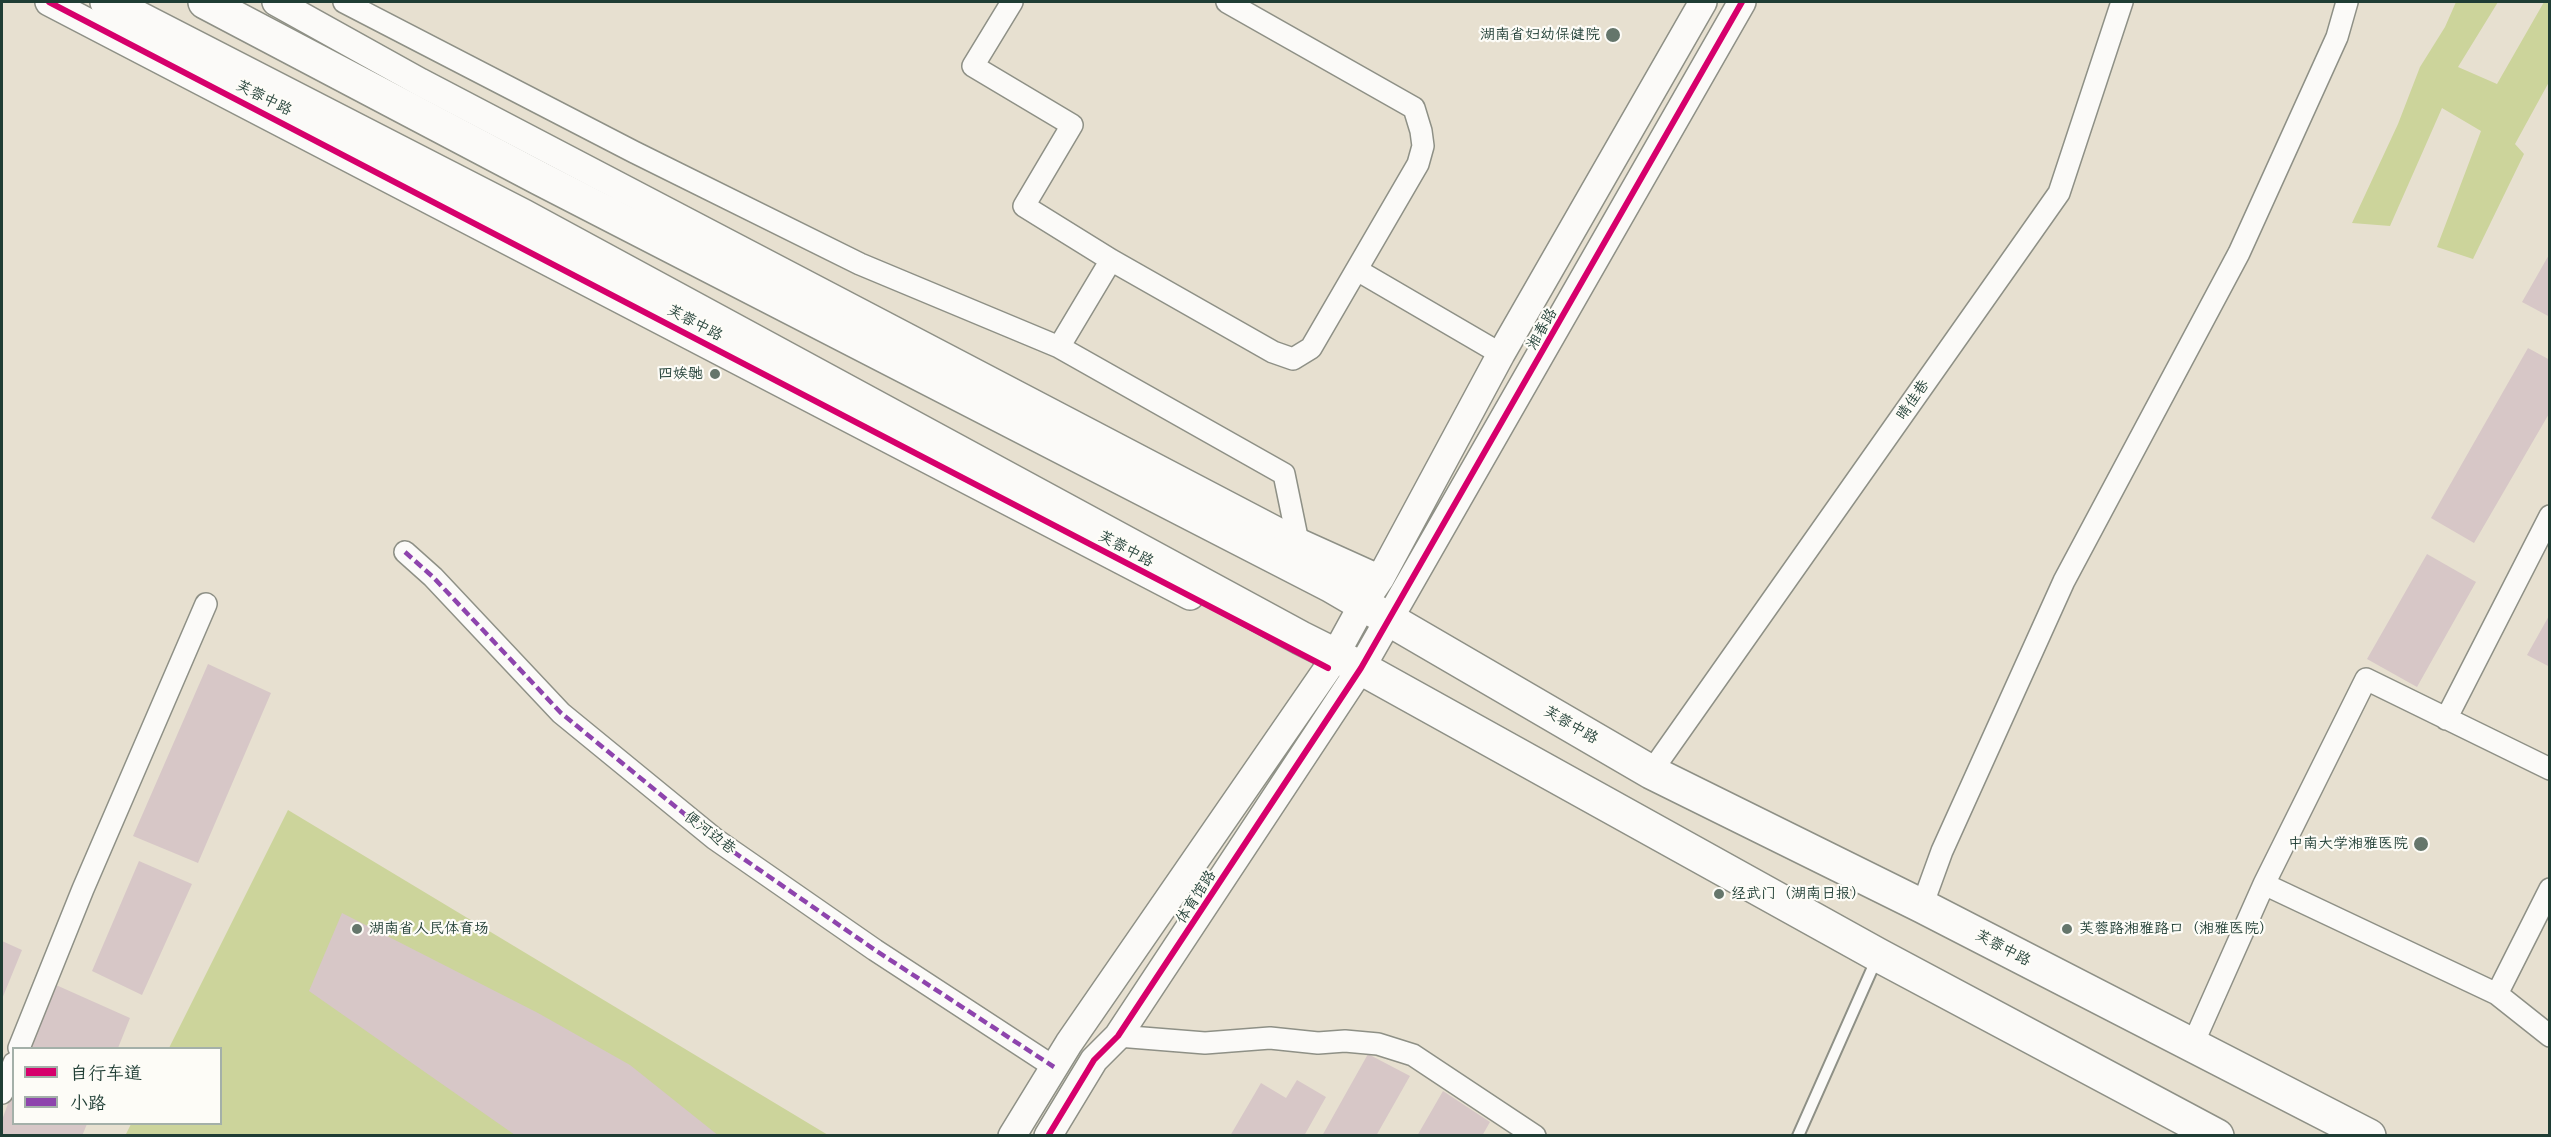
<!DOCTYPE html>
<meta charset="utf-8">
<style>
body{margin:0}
#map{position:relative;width:2551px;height:1137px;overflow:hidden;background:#e7e0d0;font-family:Delius,"LXGW WenKai TC",sans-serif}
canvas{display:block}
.frame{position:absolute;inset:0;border:3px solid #1f3d34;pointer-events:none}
.legend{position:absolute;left:12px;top:1047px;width:210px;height:78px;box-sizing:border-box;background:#fdfcf7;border:2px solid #a4b0a9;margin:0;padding:8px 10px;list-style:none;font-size:18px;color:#1f3d34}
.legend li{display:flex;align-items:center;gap:12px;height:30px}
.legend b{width:30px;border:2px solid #a4b0a9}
</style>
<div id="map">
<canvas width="2551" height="1137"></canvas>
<div class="frame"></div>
<ul class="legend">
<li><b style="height:8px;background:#d6006c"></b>自行车道</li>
<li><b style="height:8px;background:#8e44ad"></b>小路</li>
</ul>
</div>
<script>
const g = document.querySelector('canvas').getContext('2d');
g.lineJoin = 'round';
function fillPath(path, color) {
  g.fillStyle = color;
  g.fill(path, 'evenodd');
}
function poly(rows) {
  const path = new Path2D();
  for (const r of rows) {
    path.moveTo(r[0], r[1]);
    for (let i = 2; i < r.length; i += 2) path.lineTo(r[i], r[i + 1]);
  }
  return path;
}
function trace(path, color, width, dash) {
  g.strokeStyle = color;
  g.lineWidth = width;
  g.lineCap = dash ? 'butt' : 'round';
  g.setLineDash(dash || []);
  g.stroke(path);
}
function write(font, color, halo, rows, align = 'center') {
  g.font = font + ' Delius,"LXGW WenKai TC",sans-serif';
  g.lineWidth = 4.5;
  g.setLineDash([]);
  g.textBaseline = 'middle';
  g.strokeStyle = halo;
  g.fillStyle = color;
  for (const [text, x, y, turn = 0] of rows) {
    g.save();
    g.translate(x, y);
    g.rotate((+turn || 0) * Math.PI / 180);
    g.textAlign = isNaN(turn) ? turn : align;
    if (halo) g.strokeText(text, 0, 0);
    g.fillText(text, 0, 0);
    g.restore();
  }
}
fillPath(poly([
 [2456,2,2498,2,2458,67,2497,84,2544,2,2549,2,2549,82,2515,144,2524,154,2473,259,2437,247,2481,131,2442,108,2390,226,2352,223,2398,124,2420,67,2445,27],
 [288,810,828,1135,125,1136,131,1124,220,1124,220,1048,169,1048]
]), '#ccd49b');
fillPath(poly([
 [2550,253,2550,317,2522,302],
 [2528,348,2550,360,2550,412,2474,543,2431,518],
 [2427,554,2476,582,2417,687,2367,659],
 [2550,614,2550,667,2527,655],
 [208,664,271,693,198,863,133,836],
 [139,861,192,884,142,995,92,971],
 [342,913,538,1013,630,1065,719,1136,515,1135,309,991],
 [2,941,22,950,2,999],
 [56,985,130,1018,118,1048,30,1048],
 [1368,1054,1410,1076,1376,1136,1322,1136],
 [1297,1080,1326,1097,1304,1136,1230,1136,1261,1083,1286,1098],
 [13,1090,14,1124,87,1124,82,1136,2,1136,2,1120],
 [1443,1091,1490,1122,1482,1136,1417,1136]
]), '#d7c7c7');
const service = poly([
 [1798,1136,1877,958]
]);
const minor = poly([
 [344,2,634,152,860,264,1059,347,1284,474,1298,542],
 [1012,2,973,66,1072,125,1024,206,1111,260,1273,352,1293,359,1311,348,1418,164,1423,146,1421,131,1414,108,1227,2],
 [1357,270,1501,354],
 [1059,347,1111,260],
 [405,552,433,577,561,713,715,839,875,950,1054,1067],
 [2446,719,2550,516],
 [1651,772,2059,193,2122,2],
 [2264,884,2497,994,2550,1036],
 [1922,906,1942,851,2064,581,2239,253,2337,37,2347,2],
 [2497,994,2550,889],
 [1118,1036,1205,1043,1270,1038,1318,1043,1345,1041,1378,1044,1413,1055,1535,1136],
 [2192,1046,2264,884,2366,679,2550,769],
 [19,1048,83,889,206,604],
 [2,1093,14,1063]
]);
const tertiary = poly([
 [49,2,1190,596],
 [276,2,420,82,1298,542,1380,579],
 [1012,1136,1069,1043,1328,668,1363,604,1380,579,1501,354,1703,2],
 [1048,1136,1094,1060,1118,1036,1361,668,1742,2]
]);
const primary = poly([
 [107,2,523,216,1301,638,1361,668,1878,955,2217,1136],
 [205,2,539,178,1330,585,1651,772,1922,906,2369,1136]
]);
trace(service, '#8e9086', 14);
trace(minor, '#8e9086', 24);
trace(tertiary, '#8e9086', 30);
trace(primary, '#8e9086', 36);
trace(service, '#fbfaf8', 10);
trace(minor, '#fbfaf8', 21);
trace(tertiary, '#fbfaf8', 27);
trace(primary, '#fbfaf8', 33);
trace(poly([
 [405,552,433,577,561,713,715,839,875,950,1054,1067]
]), '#8e44ad', 4.5, [9, 4.5]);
trace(poly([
 [49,2,1328,668],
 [1048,1136,1094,1060,1118,1036,1361,668,1742,2]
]), '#d6006c', 6);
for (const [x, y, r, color] of [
 [1613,35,8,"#65766b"],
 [715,374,6,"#65766b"],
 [2421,844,8,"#65766b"],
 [1719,894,6,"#65766b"],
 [357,929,6,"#65766b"],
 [2067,929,6,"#65766b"]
]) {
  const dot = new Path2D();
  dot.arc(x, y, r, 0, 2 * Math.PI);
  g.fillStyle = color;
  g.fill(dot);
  trace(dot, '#fdfcf7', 2);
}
write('15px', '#1f3d34', '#fdfcf7', [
 ["湖南省妇幼保健院",1600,35],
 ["四娭毑",703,374],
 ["中南大学湘雅医院",2408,844],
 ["经武门（湖南日报）",1731,894,"left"],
 ["湖南省人民体育场",369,929,"left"],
 ["芙蓉路湘雅路口（湘雅医院）",2079,929,"left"]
], 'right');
write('15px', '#1f3d34', '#fdfcf7', [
 ["芙蓉中路",264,98,27],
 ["芙蓉中路",695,323,28],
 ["湘春路",1542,329,-60],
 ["晴佳巷",1913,400,-55],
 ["芙蓉中路",1126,549,28],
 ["芙蓉中路",1571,725,30],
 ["便河边巷",710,833,37],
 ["体育馆路",1196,897,-57],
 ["芙蓉中路",2003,948,28]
]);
</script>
